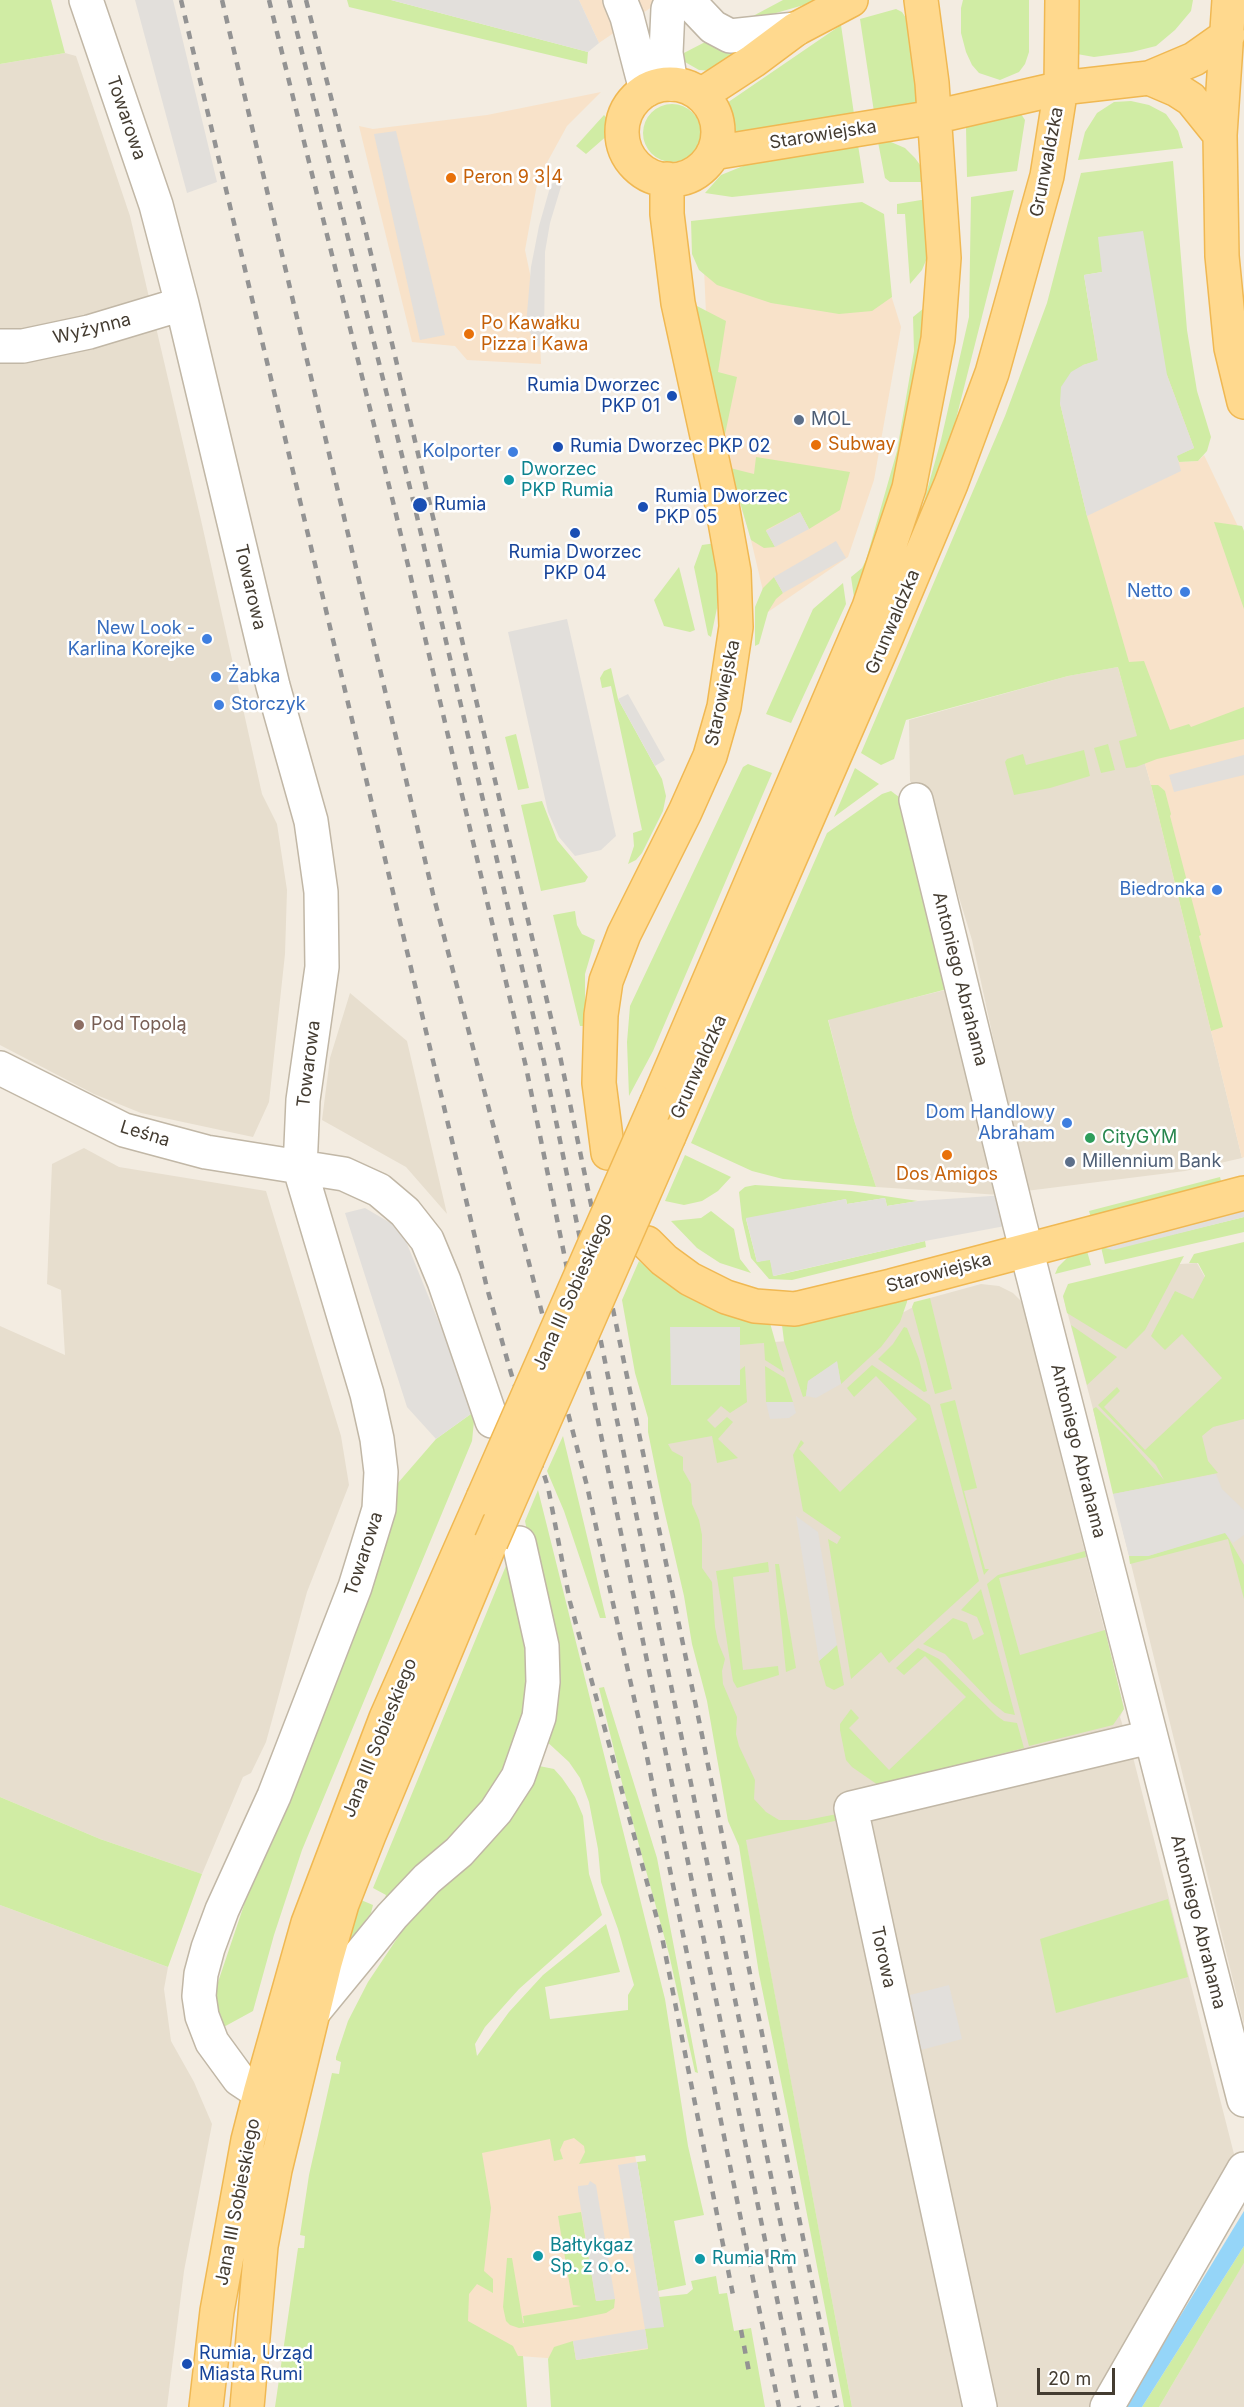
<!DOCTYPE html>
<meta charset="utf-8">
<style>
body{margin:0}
#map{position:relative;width:1244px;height:2407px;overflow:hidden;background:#f3ece1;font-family:Inter,sans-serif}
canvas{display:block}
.scale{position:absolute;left:1037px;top:2368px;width:78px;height:27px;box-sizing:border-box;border:3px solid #443c31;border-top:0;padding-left:8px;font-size:18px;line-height:21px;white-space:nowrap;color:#443c31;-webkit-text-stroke:4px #fff;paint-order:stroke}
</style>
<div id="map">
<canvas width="1244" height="2407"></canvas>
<div class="scale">20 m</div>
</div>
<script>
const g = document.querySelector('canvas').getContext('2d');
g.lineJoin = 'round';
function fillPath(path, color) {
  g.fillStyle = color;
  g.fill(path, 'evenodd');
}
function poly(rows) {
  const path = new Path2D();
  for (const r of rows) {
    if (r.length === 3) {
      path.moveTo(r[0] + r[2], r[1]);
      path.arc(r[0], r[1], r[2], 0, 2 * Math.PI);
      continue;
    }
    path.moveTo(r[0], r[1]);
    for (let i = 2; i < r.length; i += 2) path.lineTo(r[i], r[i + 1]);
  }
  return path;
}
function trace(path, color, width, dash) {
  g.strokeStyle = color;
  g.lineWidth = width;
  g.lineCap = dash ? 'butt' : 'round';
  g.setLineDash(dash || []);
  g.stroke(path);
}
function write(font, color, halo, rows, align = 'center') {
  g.font = font + ' Inter,sans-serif';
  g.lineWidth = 5;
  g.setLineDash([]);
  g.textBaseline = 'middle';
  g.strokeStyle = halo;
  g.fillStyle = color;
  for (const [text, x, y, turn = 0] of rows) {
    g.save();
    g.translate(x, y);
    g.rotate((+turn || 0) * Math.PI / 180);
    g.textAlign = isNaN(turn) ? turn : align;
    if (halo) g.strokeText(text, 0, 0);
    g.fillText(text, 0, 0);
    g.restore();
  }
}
fillPath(poly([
 [65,53,76,56,130,216,201,520,262,794,277,824,287,890,285,954,269,1102,253,1137,141,1113,94,1094,0,1045,0,64],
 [1118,667,1151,785,1242,1158,1185,1171,1026,1191,972,940,937,825,910,781,909,720,1068,676],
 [945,990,967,1077,1000,1195,876,1187,854,1120,828,1019],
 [350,993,407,1041,447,1214,406,1167,322,1120,330,1058],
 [84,1148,119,1167,266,1191,341,1436,349,1485,307,1592,266,1742,251,1773,243,1777,202,1874,100,1839,0,1797,0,1326,65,1355,61,1290,47,1284,52,1164],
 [1197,1263,1244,1347,1244,2025,1093,1409,1063,1296,1164,1265],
 [981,1284,999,1286,1013,1293,1022,1302,1124,1708,1120,1717,1133,1757,1235,2158,1091,2407,852,2407,747,1847,631,1311,678,1322,748,1344,827,1338,904,1312,930,1298],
 [0,1905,168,1967,164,1989,171,2041,194,2082,212,2124,184,2271,167,2407,0,2407],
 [1244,2263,1244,2407,1159,2407,1242,2266]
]), '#e7dece');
fillPath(poly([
 [579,0,662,0,599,43],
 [601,92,567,126,538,179,525,250,539,317,541,364,467,360,455,346,412,342,359,126,373,129,487,115],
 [1143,231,1194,448,1177,457,1179,462,1198,461,1204,455,1244,539,1244,1157,1242,1158,1151,785,1118,667,1087,516,1060,403,1071,372],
 [703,245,876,247,901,327,874,480,848,557,768,612,751,540,730,468,707,337],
 [629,2120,668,2346,576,2360,518,2356,457,2346,475,2150]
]), '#f8e2c9');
fillPath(poly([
 [0,0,51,0,65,53,0,64],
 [347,0,391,0,588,52,587,64,349,7],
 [783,0,821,0,738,24],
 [963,0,1029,0,1029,52,1025,64,1019,72,1000,80,979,73,972,65,966,52,961,33,961,8],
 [1077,0,1193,0,1191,11,1175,30,1156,46,1132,52,1094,57,1077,54],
 [896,9,902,12,908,21,918,98,915,104,874,112,860,19],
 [841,25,854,114,754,133,731,132,724,105],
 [711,39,750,43,712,71,699,70,685,62,680,55],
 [1131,101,1149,105,1166,114,1178,131,1183,148,1078,160,1085,132,1097,113,1114,102],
 [672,133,29],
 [1021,114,1025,120,1017,171,967,177,966,127],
 [604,115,613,125,609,134,586,154,576,146],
 [878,142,891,142,905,148,915,158,923,169,926,182,890,182,885,178],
 [858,145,864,183,732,197,705,193,721,175,753,162],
 [1173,161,1187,330,1197,391,1211,437,1207,451,1198,461,1179,462,1176,456,1194,448,1167,375,1102,272,1084,275,1098,361,1083,365,1060,403,1087,516,1129,662,1144,661,1170,730,1189,724,1191,727,1244,707,1244,739,1157,759,1136,767,1126,768,1119,741,1137,736,1118,667,1068,676,906,720,894,759,881,765,861,753,1005,416,1047,303,1081,173],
 [1014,190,952,435,918,523,941,440,969,317,971,197],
 [927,199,929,244,927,258,922,270,910,284,905,214,897,214,897,204],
 [862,202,884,214,892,297,872,311,839,314,771,303,717,285,699,270,692,254,691,221],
 [695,305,726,321,718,372,737,377,724,439],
 [924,308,927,308,905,452,855,604,851,577,862,568,866,560,897,451,914,351,913,317],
 [756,457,850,472,840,510,809,529,800,512,766,530,775,547,764,548,751,540,730,468,754,474],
 [1214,522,1242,526,1244,531,1244,609],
 [716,543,718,576,717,608,711,637,708,635,694,567,702,545],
 [679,567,695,630,690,632,664,626,654,600],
 [774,577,783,593,776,599,768,612,759,644,755,646,755,607,763,588],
 [843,583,846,604,791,723,766,714,813,609],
 [611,668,618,699,662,779,666,796,663,811,642,853,636,860,628,864,634,846,633,833,642,830,611,686,602,688,600,678,604,671],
 [516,734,529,788,518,790,505,737],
 [1108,744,1115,770,1101,773,1094,748],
 [1084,750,1090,776,1050,788,1014,795,1005,762,1007,759,1023,754,1026,765],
 [748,764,772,773,653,1051,629,1096,627,1042,630,1006,743,767],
 [855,768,879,784,834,817],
 [1151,785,1158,785,1165,791,1171,814,1170,816,1201,935,1199,936,1223,1027,1211,1031],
 [891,791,903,800,951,988,828,1020,854,1120,876,1187,783,1179,752,1171,691,1143,827,833,882,794],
 [542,801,557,840,588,877,585,882,541,891,521,805],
 [575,911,577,925,582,934,595,940,585,974,585,1026,580,1026,553,915],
 [685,1155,731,1177,718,1191,702,1201,684,1205,665,1201],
 [1220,1177,1222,1185,1091,1218,1089,1211],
 [755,1185,851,1191,918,1201,887,1206,885,1198,847,1204,846,1199,746,1219,757,1262,770,1259,774,1276,925,1241,926,1247,792,1280,769,1279,751,1258,742,1219,739,1192,745,1187],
 [711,1211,734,1229,740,1259,751,1273,720,1263,697,1248,671,1221,701,1218],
 [1244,1217,1244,1232,1105,1264,1101,1247,1113,1249],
 [1244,1242,1244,1419,1213,1427,1202,1436,1208,1461,1218,1473,1113,1494,1093,1409,1096,1407,1125,1436,1164,1480,1156,1465,1098,1405,1117,1387,1120,1391,1104,1407,1145,1450,1222,1378,1182,1334,1165,1350,1151,1336,1175,1291,1193,1299,1205,1276,1198,1263,1189,1263,1194,1254],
 [1087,1251,1091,1265,1055,1274,1058,1267,1069,1256],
 [1184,1256,1145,1330,1126,1349,1067,1313,1063,1296,1068,1284],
 [639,1261,663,1281,703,1305,740,1319,770,1323,784,1372,765,1360,764,1343,740,1345,740,1327,740,1384,740,1370,745,1366,747,1402,730,1413,721,1406,707,1420,715,1428,727,1417,733,1422,718,1439,738,1458,717,1463,712,1436,668,1444,672,1451,683,1457,683,1470,691,1484,692,1504,699,1520,702,1535,702,1568,712,1582,715,1627,718,1642,725,1659,722,1671,723,1684,737,1717,736,1734,739,1746,755,1780,754,1799,766,1812,779,1820,807,1820,837,1814,844,1819,746,1840,852,2407,844,2407,843,2401,788,2116,759,1974,739,1846,728,1821,707,1701,692,1644,684,1596,662,1501,648,1432,648,1418,635,1373,622,1300],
 [907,1295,907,1302,900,1322,881,1347,841,1384,837,1362,808,1381,806,1396,803,1397,784,1341,782,1325,802,1323],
 [930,1298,952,1389,935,1394,912,1307,914,1302],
 [1071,1325,1117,1357,1087,1385],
 [904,1327,907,1328,919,1359,927,1391,924,1392,878,1359,893,1344],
 [872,1365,930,1405,979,1581,889,1663,881,1652,851,1679,828,1539,837,1544,841,1537,803,1511,793,1455,801,1440,804,1443,799,1449,840,1492,917,1419,876,1376,854,1397,847,1388],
 [765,1366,785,1378,793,1402,766,1402],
 [955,1400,977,1488,964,1491,985,1569,989,1569,984,1575,940,1404],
 [475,1411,472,1441,302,1850,274,1935,253,2011,220,2029,214,1994,246,1899,287,1805,391,1491,436,1439],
 [563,1436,591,1553,606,1618,600,1618,564,1511,547,1471],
 [538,1490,665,1999,688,2146,704,2215,674,2221,686,2285,658,2291,637,2162,646,2161,645,2155,579,2164,585,2152,584,2146,574,2138,564,2141,560,2150,563,2159,554,2161,550,2139,482,2153,491,2208,484,2271,493,2279,493,2293,477,2284,469,2294,468,2321,513,2346,518,2356,523,2356,527,2407,275,2407,298,2248,304,2248,305,2236,300,2235,309,2175,332,2073,339,2074,341,2062,336,2060,336,2057,348,2021,368,1982,400,1934,395,1929,539,1766,554,1769,562,1778,575,1797,583,1816,589,1874,602,1915,519,1989,485,2027,475,2044,477,2056,509,2012,543,1975,606,1924,620,1972,545,1987,550,2019,628,2010,628,1995,634,1985,618,1929,601,1882,598,1849,589,1802,580,1778,569,1762,544,1739,543,1608,525,1521],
 [1225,1532,1244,1565,1244,1599,1228,1539,1130,1564,1129,1556,1148,1556],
 [1085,1551,1086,1557,999,1578,1020,1655,1105,1630,1124,1709,1113,1725,1029,1746,987,1584,998,1575],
 [510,1556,532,1674,517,1746,486,1803,382,1908,386,1895,373,1888],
 [768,1562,769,1572,733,1577,743,1670,778,1666,779,1675,737,1688,733,1681,716,1571],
 [775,1564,779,1564,796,1668,786,1672],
 [981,1589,992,1629,1015,1715,1005,1713,992,1703,945,1654,923,1644,953,1618,967,1623,973,1640,984,1634,977,1617,961,1610],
 [837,1645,844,1685,834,1690,826,1686,819,1661],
 [918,1648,939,1659,997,1716,1004,1721,1017,1723,1024,1748,878,1785,852,1767,846,1760,840,1730,840,1724,851,1709,859,1718,849,1728,889,1770,966,1697,925,1656,904,1675,896,1668],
 [604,1687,657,1858,698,2073,695,2072,669,1954,623,1787,599,1688],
 [0,1797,100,1839,202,1874,168,1967,0,1905],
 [1168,1899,1188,1977,1056,2013,1040,1939],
 [361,1900,373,1905,371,1913,362,1925,369,1929,353,1950,346,1943],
 [581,2212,596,2301,615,2299,614,2308,606,2313,576,2319,519,2328,510,2325,506,2321,503,2307,507,2258,512,2258,523,2323,524,2323,523,2316,581,2306,573,2305,558,2216],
 [1244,2246,1244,2263,1159,2407,1142,2407],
 [716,2276,719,2294,727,2293,734,2331,751,2328,765,2407,551,2407,548,2359,554,2347,573,2341,576,2360,648,2349,645,2329,660,2305,659,2297,687,2294,693,2289,691,2281]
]), '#d0eca4');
fillPath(poly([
 [135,0,173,0,217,182,187,193],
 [391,0,579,0,599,43,588,52],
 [396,131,445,335,420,340,374,134],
 [563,180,550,223,545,252,544,344,538,347,526,325,531,267,539,226,551,184],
 [1143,231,1167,375,1194,448,1177,456,1181,471,1087,516,1060,403,1061,387,1071,372,1083,365,1098,360,1084,275,1102,272,1098,237],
 [800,512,809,529,775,547,766,531],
 [836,541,846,558,783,593,774,577],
 [567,619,616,836,601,850,575,856,559,837,548,812,508,632],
 [628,694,665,760,655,766,618,699],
 [1244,755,1244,775,1174,792,1169,775],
 [1005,1195,1005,1226,925,1241,773,1276,770,1260,757,1262,746,1218,846,1199,847,1204,885,1198,887,1206,918,1201],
 [1244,1206,1244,1217,1113,1250,1101,1247],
 [365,1208,401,1229,475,1411,436,1439,407,1407,345,1213],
 [670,1327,740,1327,740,1385,671,1385],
 [837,1361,841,1384,816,1398,806,1396,808,1381],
 [766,1402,793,1402,796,1413,789,1418,770,1419],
 [1216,1474,1222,1489,1244,1510,1244,1535,1233,1543,1225,1533,1148,1556,1129,1556,1113,1494],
 [796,1516,818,1532,837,1645,819,1661],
 [949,1985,962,2039,921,2050,910,1995],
 [637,2162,664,2327,645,2329,648,2348,576,2360,573,2341,645,2329,618,2165],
 [590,2181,596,2185,615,2299,596,2301,578,2191,578,2186,588,2185]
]), '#e2dfdb');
fillPath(poly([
 [1244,2211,1244,2246,1142,2407,1125,2407]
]), '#95d5f8');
const minor = poly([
 [86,0,156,205,182,304,273,686,311,821,321,892,322,967,303,1100,300,1169,367,1394,377,1439,381,1472,379,1509,355,1587,274,1796,222,1910,208,1948,201,1974,199,1996,202,2016,212,2042,239,2079,260,2093],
 [620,0,627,17,646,90],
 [692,0,694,7,713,27,730,36,796,29],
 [671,84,666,53,668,9,672,0],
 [0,346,23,346,89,332,182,304],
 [916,800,1020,1225,1244,2100],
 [0,1068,124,1130,206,1152,344,1174,379,1190,405,1212,427,1240,444,1281,492,1421],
 [310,2016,392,1916,427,1879,459,1852,496,1811,518,1777,539,1717,543,1682,542,1646,519,1543],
 [980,2407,851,1808,1150,1737],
 [1107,2407,1244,2169]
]);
const major = poly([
 [1229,0,1220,135,1222,256,1231,348,1244,402],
 [1149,78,1177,90,1191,99,1220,135],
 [670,132,48],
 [701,95,753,61,796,29,851,0],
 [713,153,934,117,1061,88,1149,78,1194,59,1228,35],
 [657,1102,869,607,909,488,938,339,944,258,932,83,921,0],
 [669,1136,887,636,951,484,992,373,1047,176,1061,88,1062,0],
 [608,1153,599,1083,601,1015,606,981,624,934,685,812,710,756,724,707,736,627,734,572,722,505,678,303,667,214,667,179],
 [647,1243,664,1260,690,1279,726,1297,755,1306,795,1309,891,1286,1244,1193],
 [206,2407,217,2311,248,2140,260,2093,308,1923,386,1718,483,1498],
 [247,2407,261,2246,275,2170,325,1963,342,1904,369,1835,491,1542]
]);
trace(minor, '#c1b7a6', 36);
trace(major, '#f0b852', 36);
trace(minor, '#fff', 33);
trace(major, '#ffd98e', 33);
trace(poly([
 [181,0,487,1288,511,1373,548,1487,570,1602,662,1937,733,2295],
 [222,0,433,894,587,1486,646,1752,779,2407],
 [269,0,395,510,526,1067,799,2407],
 [289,0,415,508,544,1062,818,2407],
 [306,0,366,233,560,1056,702,1735,837,2407],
 [741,2330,750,2377]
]), '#939393', 4.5, [8, 8]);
const majorBridge = poly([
 [483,1498,657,1102],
 [491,1542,669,1136]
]);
trace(majorBridge, '#f0b852', 36, []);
trace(majorBridge, '#ffd98e', 33);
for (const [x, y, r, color] of [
 [451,178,6,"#e8710a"],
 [469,334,6,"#e8710a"],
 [672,396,6,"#1a4fb4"],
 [799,420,6,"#5c6f8a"],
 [816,445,6,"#e8710a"],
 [558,447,6,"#1a4fb4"],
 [513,452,6,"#3f7fe0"],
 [509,480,6,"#0f9aa8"],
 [420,505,8,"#1a4fb4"],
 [643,507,6,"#1a4fb4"],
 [575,533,6,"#1a4fb4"],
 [1185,592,6,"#3f7fe0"],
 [207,639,6,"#3f7fe0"],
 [216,677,6,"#3f7fe0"],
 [219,705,6,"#3f7fe0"],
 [1217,890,6,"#3f7fe0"],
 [79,1025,6,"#8d6e63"],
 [1067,1123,6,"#3f7fe0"],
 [1090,1138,6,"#2e9e5b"],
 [947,1155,6,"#e8710a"],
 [1070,1162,6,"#5c6f8a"],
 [538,2256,6,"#0f9aa8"],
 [700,2259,6,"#0f9aa8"],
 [187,2364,6,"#1a4fb4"]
]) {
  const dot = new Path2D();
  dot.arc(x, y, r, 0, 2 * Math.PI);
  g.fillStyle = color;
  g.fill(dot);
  trace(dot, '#fff', 2);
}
write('18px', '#443c31', '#fff', [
 ["Towarowa",126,118,71],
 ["Starowiejska",823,135,-9],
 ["Grunwaldzka",1047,162,-79],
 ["Wyżynna",92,329,-14],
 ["Towarowa",250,587,77],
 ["Grunwaldzka",893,622,-67],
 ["Starowiejska",723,693,-78],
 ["Antoniego Abrahama",960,979,76],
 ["Towarowa",309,1064,-83],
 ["Grunwaldzka",699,1067,-66],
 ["Leśna",145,1134,17],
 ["Starowiejska",939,1273,-15],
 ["Jana III Sobieskiego",573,1292,-66],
 ["Antoniego Abrahama",1078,1451,76],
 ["Towarowa",364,1554,-72],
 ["Jana III Sobieskiego",380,1738,-68],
 ["Antoniego Abrahama",1198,1922,76],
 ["Torowa",883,1957,78],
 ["Jana III Sobieskiego",238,2202,-79]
]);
write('18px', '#c56008', '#fff', [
 ["Peron 9 3|4",463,178],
 ["Po Kawałku",481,324],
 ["Pizza i Kawa",481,345],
 ["Subway",828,445],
 ["Dos Amigos",947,1175,"center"]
], 'left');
write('18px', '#164399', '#fff', [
 ["Rumia Dworzec",660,386,"right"],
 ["PKP 01",660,407,"right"],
 ["Rumia Dworzec PKP 02",570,447],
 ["Rumia Dworzec",655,497],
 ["PKP 05",655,518],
 ["Rumia",434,505],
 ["Rumia Dworzec",575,553,"center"],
 ["PKP 04",575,574,"center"],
 ["Rumia, Urząd",199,2354],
 ["Miasta Rumi",199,2375]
], 'left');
write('18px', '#4e5e75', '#fff', [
 ["MOL",811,420],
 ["Millennium Bank",1082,1162]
], 'left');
write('18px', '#366cbe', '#fff', [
 ["Kolporter",501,452],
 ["Netto",1173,592],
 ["New Look -",195,629],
 ["Karlina Korejke",195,650],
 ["Żabka",228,677,"left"],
 ["Storczyk",231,705,"left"],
 ["Biedronka",1205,890],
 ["Dom Handlowy",1055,1113],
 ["Abraham",1055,1134]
], 'right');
write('18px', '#0d838f', '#fff', [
 ["Dworzec",521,470],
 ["PKP Rumia",521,491],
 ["Bałtykgaz",550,2246],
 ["Sp. z o.o.",550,2267],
 ["Rumia Rm",712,2259]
], 'left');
write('18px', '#785e54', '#fff', [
 ["Pod Topolą",91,1025]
], 'left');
write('18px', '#27864d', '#fff', [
 ["CityGYM",1102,1138]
], 'left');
</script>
